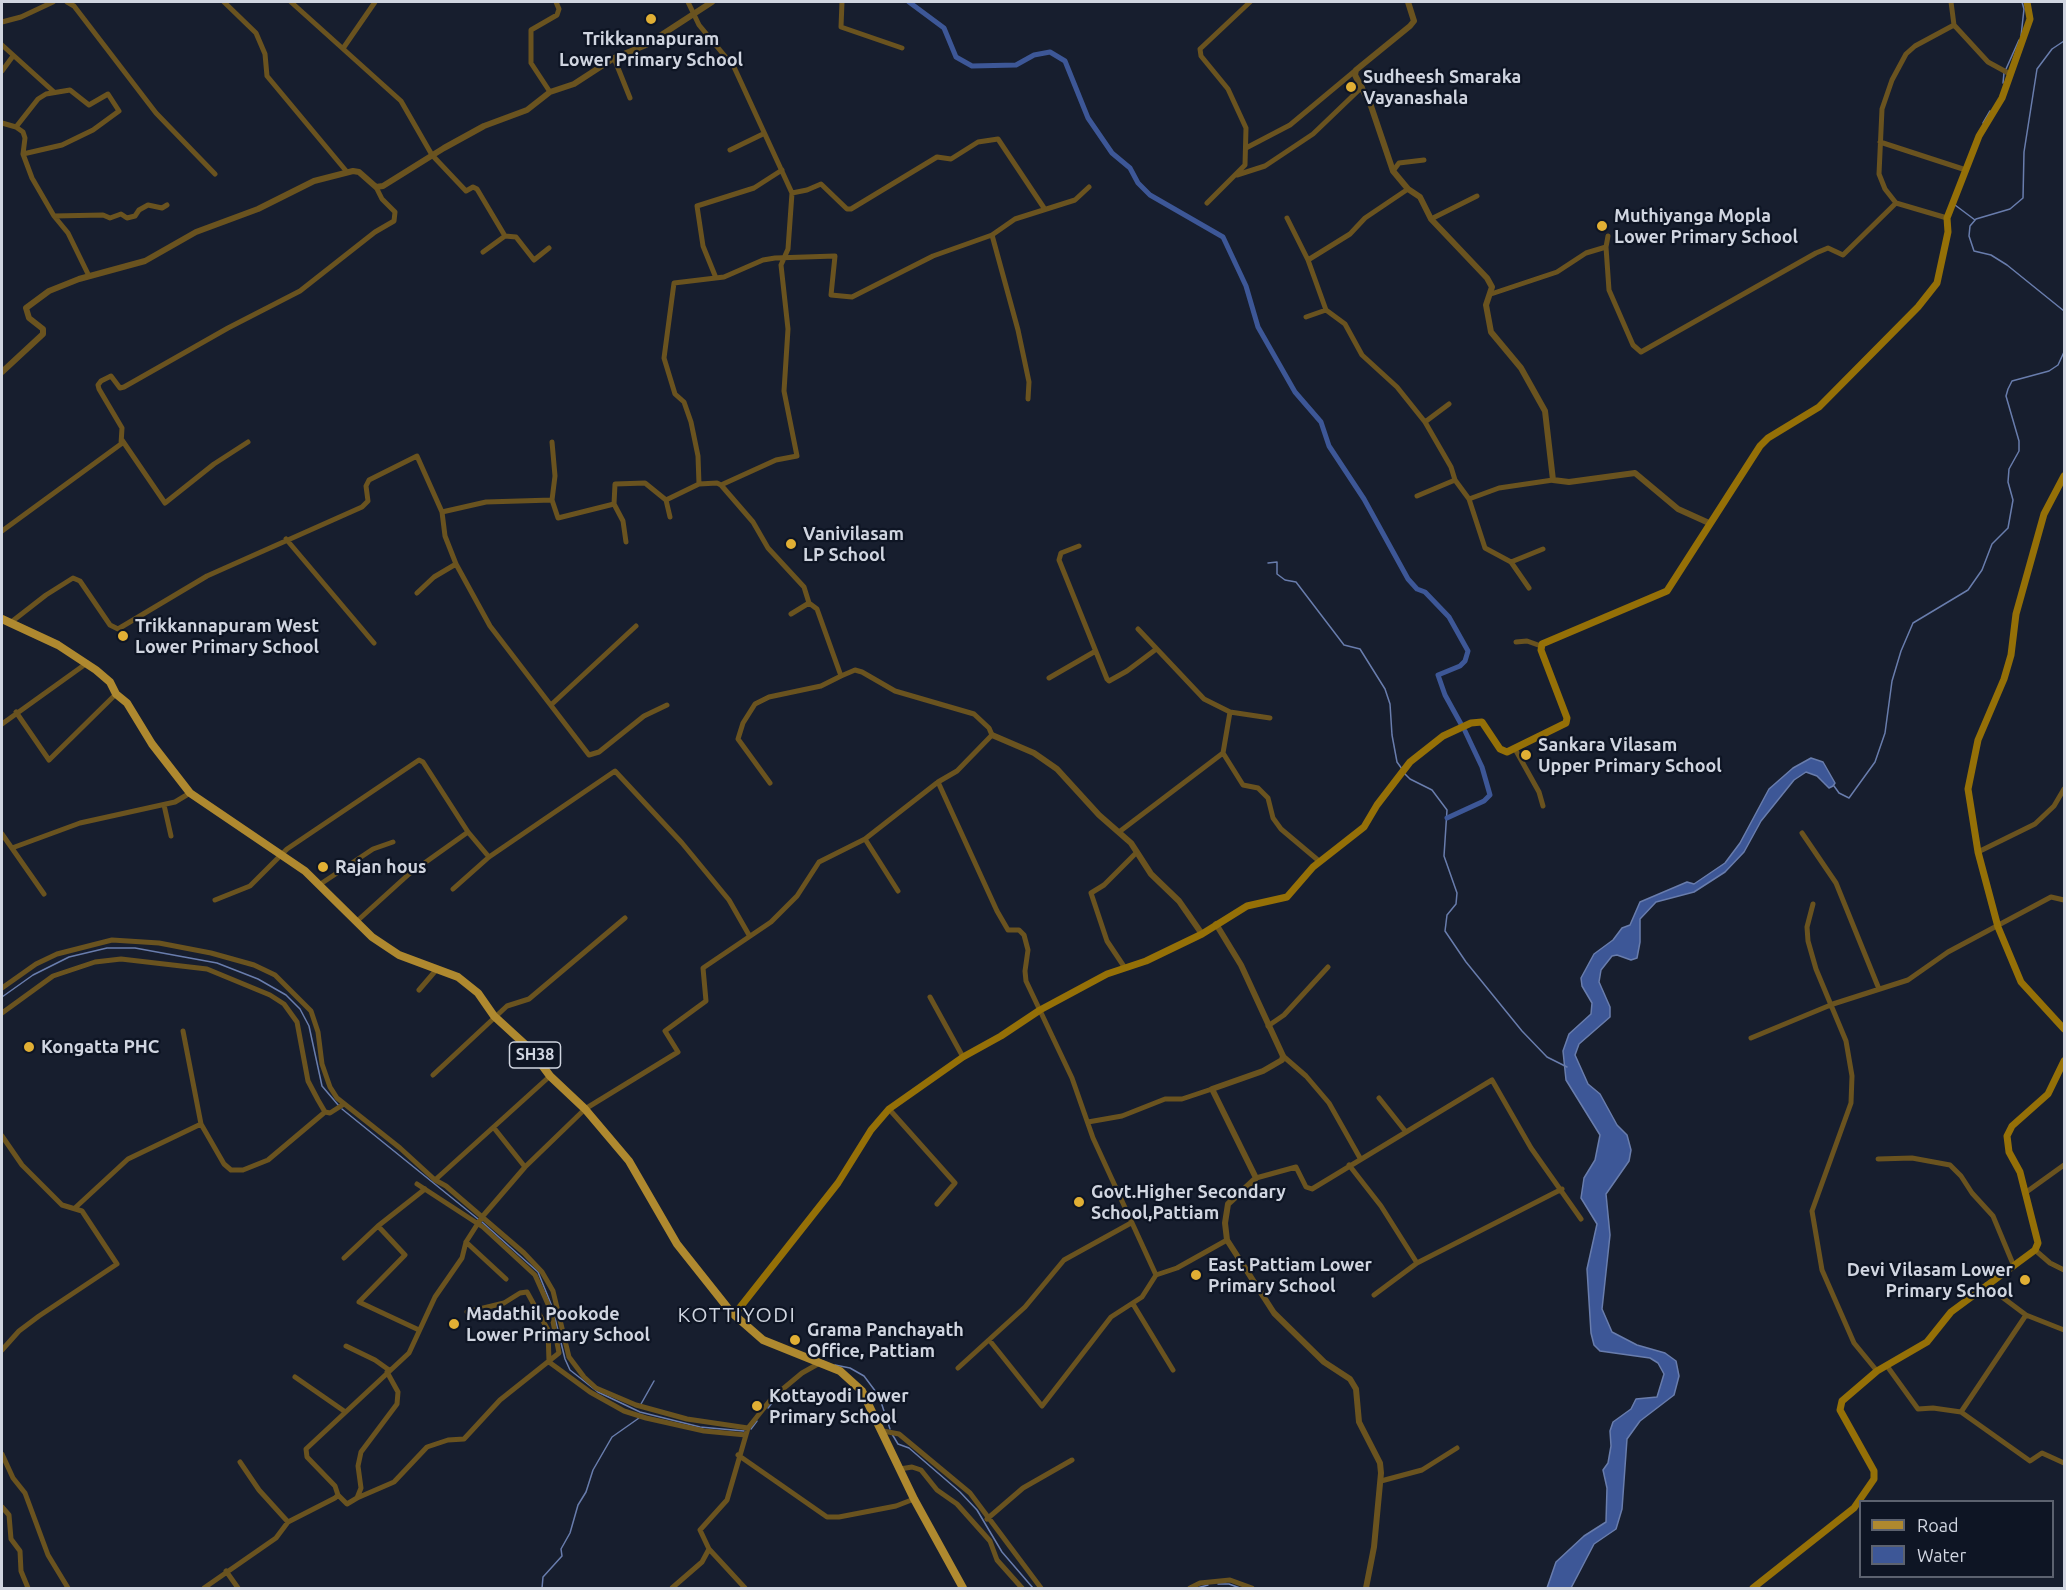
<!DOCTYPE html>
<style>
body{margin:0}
#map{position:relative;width:2066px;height:1590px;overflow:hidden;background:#171e2e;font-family:Ubuntu,sans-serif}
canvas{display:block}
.frame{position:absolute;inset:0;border:3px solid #d0d5e0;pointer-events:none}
.legend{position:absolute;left:1859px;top:1500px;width:195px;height:78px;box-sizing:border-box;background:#0e1524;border:2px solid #5c626f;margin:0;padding:8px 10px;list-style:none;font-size:18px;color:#d0d5e0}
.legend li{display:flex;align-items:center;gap:12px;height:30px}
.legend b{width:30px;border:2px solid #5c626f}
</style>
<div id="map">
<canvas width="2066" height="1590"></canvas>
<div class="frame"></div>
<ul class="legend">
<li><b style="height:8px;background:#af892f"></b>Road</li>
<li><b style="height:16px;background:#3d5797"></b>Water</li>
</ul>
</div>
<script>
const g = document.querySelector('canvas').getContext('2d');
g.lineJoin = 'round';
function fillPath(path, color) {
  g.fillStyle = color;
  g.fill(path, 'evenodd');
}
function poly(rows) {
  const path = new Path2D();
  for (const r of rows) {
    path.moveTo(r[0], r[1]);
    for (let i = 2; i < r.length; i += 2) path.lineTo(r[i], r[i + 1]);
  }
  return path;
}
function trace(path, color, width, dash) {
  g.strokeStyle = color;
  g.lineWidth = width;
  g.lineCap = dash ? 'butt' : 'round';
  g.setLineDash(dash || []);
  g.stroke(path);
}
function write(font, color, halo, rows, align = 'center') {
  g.font = font + ' Ubuntu,sans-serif';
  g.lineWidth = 4.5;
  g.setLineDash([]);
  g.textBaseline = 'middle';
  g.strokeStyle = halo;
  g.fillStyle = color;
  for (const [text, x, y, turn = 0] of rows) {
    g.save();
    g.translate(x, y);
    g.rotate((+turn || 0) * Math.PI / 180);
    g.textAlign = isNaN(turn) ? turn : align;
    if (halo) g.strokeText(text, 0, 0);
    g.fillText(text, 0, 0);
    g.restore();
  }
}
const water = poly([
 [1811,758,1823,762,1835,783,1833,786,1829,788,1817,776,1806,772,1794,780,1761,821,1744,852,1725,872,1694,892,1656,902,1640,919,1640,942,1637,958,1631,960,1617,955,1612,956,1601,970,1599,982,1610,1007,1610,1017,1579,1044,1575,1055,1588,1084,1600,1094,1617,1125,1627,1135,1631,1150,1629,1161,1606,1194,1610,1235,1602,1309,1612,1332,1637,1345,1665,1353,1676,1361,1679,1376,1674,1395,1640,1421,1627,1439,1622,1509,1616,1529,1594,1544,1571,1588,1547,1588,1556,1562,1584,1536,1606,1522,1607,1488,1603,1470,1608,1463,1611,1446,1610,1431,1613,1422,1631,1409,1636,1399,1657,1397,1664,1374,1658,1363,1650,1358,1600,1351,1594,1345,1591,1333,1587,1269,1597,1224,1581,1198,1584,1178,1595,1160,1600,1135,1566,1080,1563,1051,1569,1034,1591,1014,1592,1003,1582,986,1581,978,1594,954,1613,940,1622,928,1630,925,1640,902,1687,882,1694,884,1725,863,1740,843,1769,789,1793,768,1811,758]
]);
fillPath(water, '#3d5797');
trace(water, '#697dad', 1.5);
trace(poly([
 [2021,36,2024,9,2022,2],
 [2064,41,2052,49,2037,69,2024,152,2023,198,2010,209,1976,219,1970,226,1969,236,1974,251,1991,255,2007,265,2064,311],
 [2006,69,2019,40],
 [2003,83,2004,73],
 [1983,123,1990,111],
 [1955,205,1975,220],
 [1268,563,1277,562,1277,574,1285,580,1296,582,1344,645,1360,649,1385,689,1390,704,1392,735,1397,762,1402,769],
 [1404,773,1410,779,1432,790,1447,810,1444,856,1457,893,1456,904,1447,915,1445,931,1466,962,1522,1031,1547,1057,1567,1067],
 [1834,786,1839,793,1849,798,1875,762,1885,733,1892,681,1901,651,1913,623,1968,590,1982,570,1992,544,2008,528,2013,500,2008,482,2009,469,2019,451,2019,441,2006,396,2008,389,2012,381,2049,371,2058,365,2064,352],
 [2,997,33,975,69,957,107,948,135,948,217,963,258,979,286,995,300,1009,309,1026,322,1086,339,1106],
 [342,1109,478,1219],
 [482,1222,538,1272,553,1309],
 [554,1314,565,1359,570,1370,598,1392,640,1412,700,1427,744,1431],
 [835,1365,850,1368,864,1376,879,1396,890,1429],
 [641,1404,654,1381],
 [768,1408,778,1396],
 [751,1429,757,1421],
 [892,1434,898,1444,909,1448,960,1492,977,1510,1002,1552,1033,1588],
 [1218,1584,1229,1584,1240,1588],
 [542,1588,543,1577,562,1556,561,1549,570,1533,578,1505,586,1492,593,1470,612,1437,639,1418],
 [1197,1588,1208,1585]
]), '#697dad', 1.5);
trace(poly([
 [909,2,944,28,956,57,972,66,1016,65,1034,55,1050,52,1065,61,1088,118,1112,153,1130,168,1138,183,1150,195,1223,237,1246,286,1258,327,1295,392,1321,422,1329,446,1364,499,1408,579,1417,589,1425,592,1449,617,1468,651,1465,661,1460,666,1438,675,1445,695,1461,724],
 [1447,818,1484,801,1490,795,1482,767,1465,731]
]), '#3d5797', 5);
trace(poly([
 [67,2,74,6,156,113,215,174],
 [224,2,256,33,265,54,267,76,347,172],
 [291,2,401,101,432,155,466,191,473,187,477,189,505,236],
 [688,2,699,25,734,67,792,193,788,249,781,265,788,329,784,391,797,456,776,460,721,485],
 [842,2,841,27,902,48],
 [1951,2,1954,25,1988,62,2010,74],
 [2,22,21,17,53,2],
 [2,45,54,92],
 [344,47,375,2],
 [614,58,630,98],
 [2,71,13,56],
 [550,92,531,63,531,30,557,15,559,9,556,2],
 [2,123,16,127,38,99,46,94,70,90,89,105,108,94,119,111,93,130,62,145,23,154,32,178,54,216,103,215,110,218,121,214,127,218,135,216,139,210,148,205,162,208,167,205],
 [16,127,23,132,25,138,23,154],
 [1880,142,1966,170],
 [1246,148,1290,125,1356,70],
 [730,150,763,134],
 [1393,171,1399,163,1424,160],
 [1237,175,1265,166,1313,134,1362,87],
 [792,193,807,190,821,184,847,209,851,209,937,157,951,159,978,142,998,139,1044,208],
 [1207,203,1245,165,1246,128,1228,89,1201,56,1200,49,1250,2],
 [54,216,68,233,89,276],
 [1287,218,1308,260,1326,310,1345,324,1362,355,1397,387,1425,422,1451,467,1455,480,1469,499,1485,548,1511,562,1529,588],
 [1947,218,1896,203,1885,189,1879,174,1882,109,1892,80,1906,54,1915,46,1954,25],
 [1431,219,1477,196],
 [992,235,1018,330,1029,382,1028,399],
 [1608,236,1606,247,1609,290,1633,345,1641,352,1816,253,1828,248,1843,255,1896,203],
 [483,252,505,236,516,237,534,260,549,248],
 [1308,260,1350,234,1365,218,1408,189],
 [716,278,703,246,697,206,754,188,782,170],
 [1491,294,1557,272,1586,253,1606,247],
 [1306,317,1326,310],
 [1425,422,1449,404],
 [122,440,165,503,214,464,248,442],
 [552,442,555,476,552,500,558,518,614,504],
 [1417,496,1455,480],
 [1469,499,1499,488,1553,480],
 [666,500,699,484],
 [442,512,486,502,552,500],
 [2,531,121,444,122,428,99,389,98,385,101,381,111,376,120,388,124,387,228,328,300,291,375,232,394,221,395,212,382,199,376,187],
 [286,539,374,643],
 [626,542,623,521,614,504,615,484,645,483,666,500,670,517],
 [1079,546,1061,553,1059,560,1107,679,1109,681,1127,671,1155,650],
 [1511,562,1543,549],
 [417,593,434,577,456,564],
 [791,614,809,603],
 [10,623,46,595,73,578,80,581,110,625,118,629,207,576,362,507,368,501,366,486,369,480,417,456,442,512,445,536,456,564,490,626,589,755,599,752,644,716,667,705],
 [1138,629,1204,699,1230,712,1270,718],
 [1516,642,1527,641,1541,646],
 [1049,678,1094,652],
 [552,704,636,626],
 [16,712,49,760,116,694],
 [1230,712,1223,753,1243,785,1258,788,1268,798,1273,818,1281,829,1319,861],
 [2,724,87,663],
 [1515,749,1539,792,1543,806],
 [938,782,997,911,1008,930,1019,930,1024,935,1028,950,1025,971,1026,981,1072,1078,1093,1138,1156,1275],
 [770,783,738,739,743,723,755,704,769,697,821,686,841,676],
 [164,805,171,836],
 [1119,832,1223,753],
 [1802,833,1836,883,1879,989],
 [2,834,44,894],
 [865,839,898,891],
 [12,848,80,823,175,802,190,793],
 [1978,852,2035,824,2054,806,2064,789],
 [319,885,373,849,393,842],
 [453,889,489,857,615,771,682,843,729,900,749,935],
 [215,900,250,886,287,849,419,760,423,762,468,832,489,857],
 [1813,904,1807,927,1808,941,1816,969,1846,1041,1852,1076,1851,1103,1812,1211,1822,1270,1854,1343,1877,1371],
 [356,922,409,874,468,832],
 [1125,968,1107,941,1091,893,1104,885,1137,852],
 [2,988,36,964,57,954,112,940,159,943,211,953,254,965,275,975,311,1011,318,1032,322,1064,330,1087,337,1098,400,1148,435,1180,446,1186,524,1253,542,1272,553,1291,569,1357,584,1377,596,1388,636,1405,687,1419,748,1428],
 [419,990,437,969],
 [930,997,963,1057],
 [2,1013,53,976,95,962,121,959,207,969,270,995,284,1004,297,1022,308,1081,318,1100,325,1112,330,1113,344,1104],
 [1268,1026,1284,1015,1328,967],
 [183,1031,201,1124,224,1164,231,1170,243,1170,268,1160,325,1112],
 [1751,1038,1833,1004,1908,980,1948,952,2051,897,2064,900],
 [1283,1056,1306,1076,1329,1103,1360,1158],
 [433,1075,507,1006,529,999,625,918],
 [1379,1098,1406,1132],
 [889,1109,955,1183,937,1204],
 [1088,1122,1122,1116,1165,1099,1182,1099,1212,1089],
 [494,1128,525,1167],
 [2,1136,22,1165,62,1205,82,1211,117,1264,39,1316,19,1331,2,1350],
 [1878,1159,1912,1158,1950,1165,1961,1176,1972,1193,1993,1216,2013,1264],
 [1349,1165,1381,1206,1417,1263],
 [1256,1178,1296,1167,1306,1187,1312,1189,1492,1080,1531,1148,1581,1219],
 [435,1180,550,1076],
 [2025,1193,2064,1165],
 [76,1207,128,1159,201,1124],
 [466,1242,506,1279],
 [2035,1250,2050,1263,2064,1270],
 [344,1258,378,1226],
 [1986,1285,2026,1315],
 [1374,1295,1417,1263,1562,1189],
 [1133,1304,1173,1370],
 [467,1312,504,1303,520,1293,527,1292,548,1330,549,1362,590,1392,624,1411,646,1418,704,1431,746,1435],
 [419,1330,359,1302,405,1255,378,1226,425,1189],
 [990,1341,1042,1406,1111,1317,1142,1297,1156,1275,1177,1268,1227,1240],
 [346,1346,375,1360,389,1370],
 [1887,1366,1918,1409,1933,1408,1961,1412,2026,1315,2064,1330],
 [958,1368,1025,1307,1064,1260,1131,1223],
 [295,1377,344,1411],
 [1961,1412,2030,1461,2042,1453,2064,1463],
 [883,1431,899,1434,970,1493,1041,1588],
 [2,1454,13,1478,25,1493,48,1555,68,1588],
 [738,1455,827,1517,839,1517,896,1506,914,1499],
 [240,1462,259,1490,288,1522],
 [900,1469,912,1467,921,1470,937,1490,957,1504,990,1541,997,1560,1022,1588],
 [1381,1481,1422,1470,1457,1448],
 [338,1495,347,1504,357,1498,361,1488,358,1466,361,1452,397,1404,398,1392,387,1372],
 [357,1498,394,1482,427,1447,448,1440,464,1439,500,1400,559,1353,551,1311,535,1275,483,1227,417,1184],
 [2,1507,9,1515,11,1539,20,1551,21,1571,28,1588],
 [987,1519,1023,1488,1072,1460],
 [709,1549,745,1588],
 [226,1571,238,1588],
 [204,1588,276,1538,288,1522,335,1498,338,1495,335,1486,307,1457,306,1449,409,1353,435,1297,462,1258,466,1242,482,1217,525,1167,585,1109,678,1052,665,1031,706,1001,703,968,771,922,797,896,819,862,865,839,938,782,957,771,992,735,989,728,974,714,895,691,862,672,855,670,841,676,817,609,809,603,804,587,768,548,753,522,721,485,717,483,699,484,698,456,691,422,684,402,675,394,664,358,674,283,724,277,763,260,775,258,835,256,831,295,852,297,933,256,992,235,1015,219,1075,200,1089,187],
 [672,1588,702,1562,709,1549,700,1530,727,1500,748,1428,772,1398,802,1373,818,1364],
 [1190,1588,1200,1583,1230,1580,1252,1588]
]), '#6a531f', 5);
trace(poly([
 [1408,2,1414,21,1410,26,1356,70,1355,75,1371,106,1393,171,1408,189,1420,197,1431,219,1487,278,1492,287,1486,305,1491,332,1521,368,1545,411,1553,480,1569,482,1635,473,1678,509,1709,523],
 [2,372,43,334,43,329,29,318,26,308,49,291,79,279,145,261,196,232,258,209,314,181,353,171,359,172,376,187,383,186,444,148,484,126,527,110,550,92,574,84,614,58,646,45,712,2],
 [992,735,1034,753,1057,769,1099,815,1131,843,1151,874,1179,901,1202,934],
 [1216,924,1241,965,1283,1056,1282,1060,1263,1071,1212,1089,1256,1178,1228,1204,1225,1223,1227,1240,1274,1313,1324,1362,1350,1379,1356,1389,1359,1422,1380,1463,1381,1473,1374,1547,1366,1588]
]), '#6a531f', 6);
trace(poly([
 [2064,476,2044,514,2016,614,2011,655,2004,679,1978,740,1968,789,1978,852,1998,927,2021,982,2064,1029],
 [734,1315,838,1183,871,1130,889,1109,963,1057,1001,1036,1040,1010,1107,974,1146,961,1202,934,1247,906,1287,897,1313,867,1364,827,1377,805,1410,762,1443,736,1471,723,1482,722,1500,749,1507,752,1566,723,1567,718,1541,650,1542,644,1667,591,1760,446,1768,438,1819,407,1918,307,1937,283,1948,232,1947,218,1979,136,2002,98,2030,19,2027,2],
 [1753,1588,1854,1508,1874,1479,1874,1471,1840,1410,1842,1401,1877,1371,1927,1342,1951,1312,2035,1250,2038,1243,2020,1172,2009,1152,2007,1136,2012,1126,2048,1094,2064,1061]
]), '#957007', 7);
trace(poly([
 [2,619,58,645,96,670,110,682,116,694,127,703,152,744,190,793,305,871,372,937,399,955,458,977,478,993,494,1016,530,1049,550,1076,585,1109,629,1161,677,1244,731,1312,763,1340,840,1371,862,1391,914,1499,963,1588]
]), '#af892f', 8);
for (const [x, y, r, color] of [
 [651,19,6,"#e1af34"],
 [1351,87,6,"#e1af34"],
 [1602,226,6,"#e1af34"],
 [791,544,6,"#e1af34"],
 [123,636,6,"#e1af34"],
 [1526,755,6,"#e1af34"],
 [323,867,6,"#e1af34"],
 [29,1047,6,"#e1af34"],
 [1079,1202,6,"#e1af34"],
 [1196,1275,6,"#e1af34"],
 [2025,1280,6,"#e1af34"],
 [454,1324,6,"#e1af34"],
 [795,1340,6,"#e1af34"],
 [757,1406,6,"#e1af34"]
]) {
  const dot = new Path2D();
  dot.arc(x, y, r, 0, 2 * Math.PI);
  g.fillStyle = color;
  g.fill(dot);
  trace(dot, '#0e1524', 2);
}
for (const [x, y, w] of [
 [535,1055,51]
]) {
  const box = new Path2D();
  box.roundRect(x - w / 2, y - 13, w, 26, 4.5);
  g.fillStyle = '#0e1524';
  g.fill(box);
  trace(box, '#d0d5e0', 1.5);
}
write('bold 16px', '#d0d5e0', null, [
 ["SH38",535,1055]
]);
write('bold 18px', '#d0d5e0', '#0e1524', [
 ["Trikkannapuram",651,39,"center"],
 ["Lower Primary School",651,60,"center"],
 ["Sudheesh Smaraka",1363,77],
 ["Vayanashala",1363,98],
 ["Muthiyanga Mopla",1614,216],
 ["Lower Primary School",1614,237],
 ["Vanivilasam",803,534],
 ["LP School",803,555],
 ["Trikkannapuram West",135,626],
 ["Lower Primary School",135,647],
 ["Sankara Vilasam",1538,745],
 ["Upper Primary School",1538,766],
 ["Rajan hous",335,867],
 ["Kongatta PHC",41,1047],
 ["Govt.Higher Secondary",1091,1192],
 ["School,Pattiam",1091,1213],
 ["East Pattiam Lower",1208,1265],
 ["Primary School",1208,1286],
 ["Devi Vilasam Lower",2013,1270,"right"],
 ["Primary School",2013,1291,"right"],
 ["Madathil Pookode",466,1314],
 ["Lower Primary School",466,1335],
 ["Grama Panchayath",807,1330],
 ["Office, Pattiam",807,1351],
 ["Kottayodi Lower",769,1396],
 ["Primary School",769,1417]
], 'left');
g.letterSpacing = '1.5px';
write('21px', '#d0d5e0', '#0e1524', [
 ["KOTTIYODI",737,1315]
]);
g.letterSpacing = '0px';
</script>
